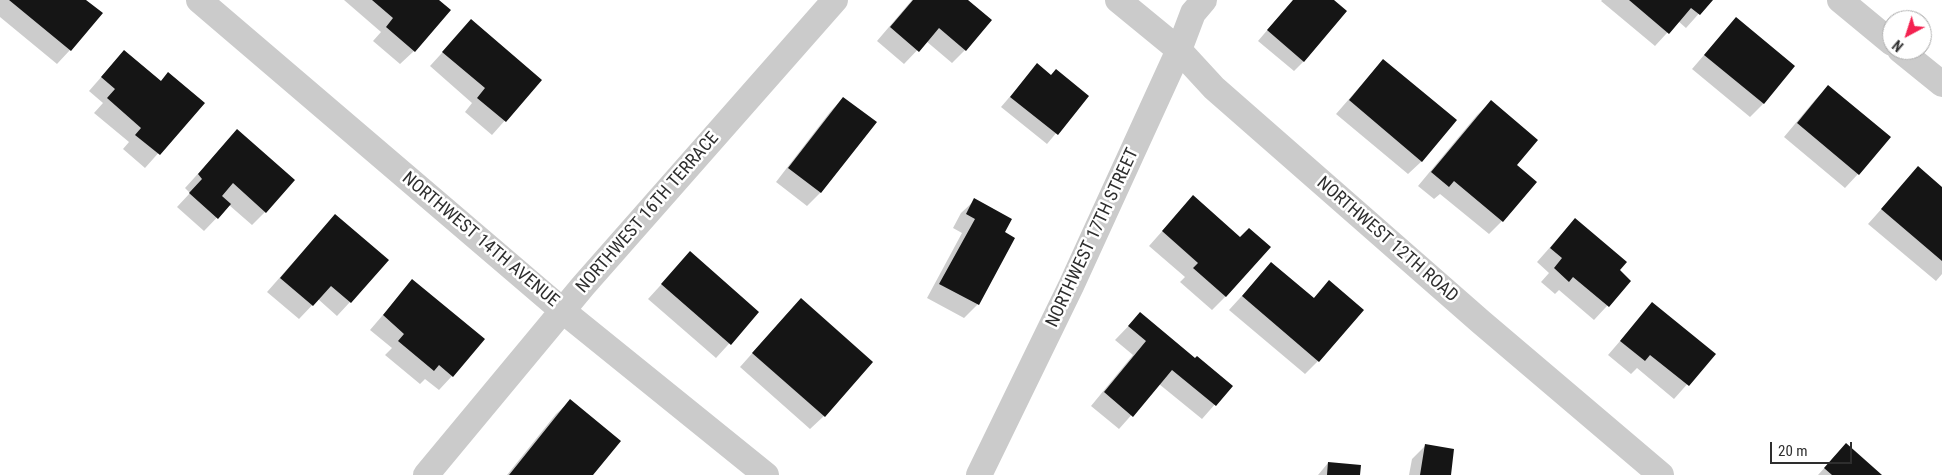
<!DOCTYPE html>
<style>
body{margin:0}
#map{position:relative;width:1942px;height:475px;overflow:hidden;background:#fff;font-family:"Roboto Condensed",sans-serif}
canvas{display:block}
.north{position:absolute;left:1882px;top:10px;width:50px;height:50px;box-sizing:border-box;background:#fff;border:1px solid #ababab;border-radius:50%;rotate:220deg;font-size:14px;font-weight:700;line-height:20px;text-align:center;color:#2e2e2e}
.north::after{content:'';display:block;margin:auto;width:18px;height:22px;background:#f32250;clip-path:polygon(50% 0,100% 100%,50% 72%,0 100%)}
.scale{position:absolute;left:1770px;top:442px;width:82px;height:22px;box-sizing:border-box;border:2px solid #2e2e2e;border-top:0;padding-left:6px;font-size:15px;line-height:18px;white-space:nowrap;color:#2e2e2e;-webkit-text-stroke:4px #fff;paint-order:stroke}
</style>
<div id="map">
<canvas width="1942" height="475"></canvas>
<div class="north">N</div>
<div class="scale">20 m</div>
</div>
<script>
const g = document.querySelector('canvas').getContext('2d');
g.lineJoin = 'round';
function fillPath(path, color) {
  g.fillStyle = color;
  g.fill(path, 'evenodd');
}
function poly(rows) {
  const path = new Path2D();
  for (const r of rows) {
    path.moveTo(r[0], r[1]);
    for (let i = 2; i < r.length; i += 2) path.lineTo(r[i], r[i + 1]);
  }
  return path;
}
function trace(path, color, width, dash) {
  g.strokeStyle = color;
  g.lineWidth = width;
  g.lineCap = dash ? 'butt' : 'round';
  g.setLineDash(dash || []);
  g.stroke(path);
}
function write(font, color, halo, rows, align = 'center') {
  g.font = font + ' "Roboto Condensed",sans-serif';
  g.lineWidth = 5;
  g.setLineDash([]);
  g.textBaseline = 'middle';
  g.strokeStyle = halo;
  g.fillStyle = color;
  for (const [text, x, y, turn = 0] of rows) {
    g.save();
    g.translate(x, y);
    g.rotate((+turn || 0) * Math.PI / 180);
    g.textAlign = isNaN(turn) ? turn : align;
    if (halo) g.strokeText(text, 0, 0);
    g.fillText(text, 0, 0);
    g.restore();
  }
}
fillPath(poly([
 [0,0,84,0,70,50,57,64,0,17],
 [344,0,437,0,414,51,400,64,373,41,381,32],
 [912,0,966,0,965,50,952,63,926,41,904,64,877,41],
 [1293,0,1332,0,1304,61,1294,71,1258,41],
 [1602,0,1711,0,1686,28,1678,21,1655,46,1601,1],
 [1736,18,1794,66,1763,104,1750,117,1692,69],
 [471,21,540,81,492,135,465,112,472,103,430,66],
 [124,51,160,82,168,74,203,103,145,168,123,149,129,142,94,113,103,103,89,91],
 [1383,60,1422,161,1408,174,1336,114],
 [1037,65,1050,76,1087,96,1047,144,1001,107],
 [1828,86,1858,174,1845,188,1784,137,1815,100],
 [843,98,875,122,820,193,807,206,776,182,830,112],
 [1491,102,1515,166,1502,221,1489,234,1440,194,1434,199,1418,186,1477,115],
 [224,145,265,212,252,225,229,205,204,231,177,207,190,193,185,188],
 [1918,168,1942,188,1942,274,1936,281,1868,224],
 [975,200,1003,233,1014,238,978,304,964,318,927,298,962,233,953,228,961,213],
 [1180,211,1226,296,1212,310,1180,282,1185,277,1149,246],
 [335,215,350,302,337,316,318,299,299,319,267,292],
 [1575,219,1618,271,1630,281,1594,320,1559,290,1555,294,1541,282,1549,273,1537,262],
 [690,253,758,312,716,358,648,299],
 [1271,264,1313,299,1329,282,1318,361,1305,374,1229,310],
 [412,281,452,376,439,390,425,379,420,384,385,355,392,348,370,330],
 [1652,304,1714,354,1674,399,1637,368,1631,374,1608,355],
 [788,313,824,416,810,429,740,367],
 [1140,314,1195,360,1231,386,1202,419,1159,384,1119,429,1091,406,1133,355,1115,340],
 [570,401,592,475,507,475,556,414],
 [1425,446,1449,475,1409,475,1412,459],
 [1836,455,1880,475,1818,475],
 [1328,463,1359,475,1318,475]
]), '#0003');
fillPath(poly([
 [9,0,86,0,103,13,71,51],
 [372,0,439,0,451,10,415,52,386,27,393,18],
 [913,0,968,0,992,20,966,51,939,28,919,52,890,27],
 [1293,0,1334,0,1347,11,1304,62,1267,30],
 [1629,0,1713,0,1700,15,1691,8,1669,34],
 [1736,17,1795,66,1764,104,1704,55],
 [471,19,542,80,506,122,477,98,485,88,442,52],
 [124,50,161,81,168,72,205,103,160,155,135,135,141,128,107,98,115,89,101,77],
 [1383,59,1457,120,1422,162,1349,100],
 [1037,63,1051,75,1056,69,1089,96,1058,135,1010,97],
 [1828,85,1891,137,1859,175,1797,123],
 [843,97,877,122,821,193,788,168],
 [1491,100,1538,140,1517,165,1537,182,1503,222,1454,181,1449,187,1431,172],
 [237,129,295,180,266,213,233,183,222,196,231,204,218,219,189,193,202,179,198,174],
 [1918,166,1942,187,1942,261,1881,209],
 [1193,195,1240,237,1249,228,1271,247,1226,297,1193,268,1198,263,1162,231],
 [974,198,1012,219,1005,232,1015,238,979,305,939,284,975,219,966,214],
 [335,214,389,260,351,303,331,286,313,306,280,278],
 [1575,218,1627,262,1620,270,1631,281,1609,307,1573,277,1569,282,1554,268,1562,258,1550,248],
 [690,251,759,312,731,345,661,284],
 [1271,262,1314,298,1329,280,1364,310,1319,362,1242,296],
 [412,279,485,339,453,377,439,365,434,371,398,341,404,334,383,315],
 [801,298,873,362,825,417,752,353],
 [1652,302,1716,354,1689,386,1650,355,1645,361,1620,341],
 [1140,312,1195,358,1197,356,1233,386,1216,406,1172,370,1133,417,1104,392,1146,341,1128,326],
 [570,399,621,441,593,475,509,475],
 [1846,443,1882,475,1832,475,1824,468],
 [1425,444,1454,449,1451,475,1420,475],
 [1328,462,1361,465,1360,475,1327,475]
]), '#151515');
trace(poly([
 [199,0,563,311,766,475],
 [1118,0,1179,50,1214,88,1481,322,1661,475],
 [1840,0,1892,43],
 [1900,50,1942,84],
 [426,475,583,286,835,0],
 [979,475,1071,286,1179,50,1193,13,1204,0]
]), '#cbcbcb', 26);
write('18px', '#2e2e2e', '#fff', [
 ["NORTHWEST 16TH TERRACE",648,213,-49],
 ["NORTHWEST 17TH STREET",1093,238,-65],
 ["NORTHWEST 14TH AVENUE",480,240,40],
 ["NORTHWEST 12TH ROAD",1387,240,41]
]);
</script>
